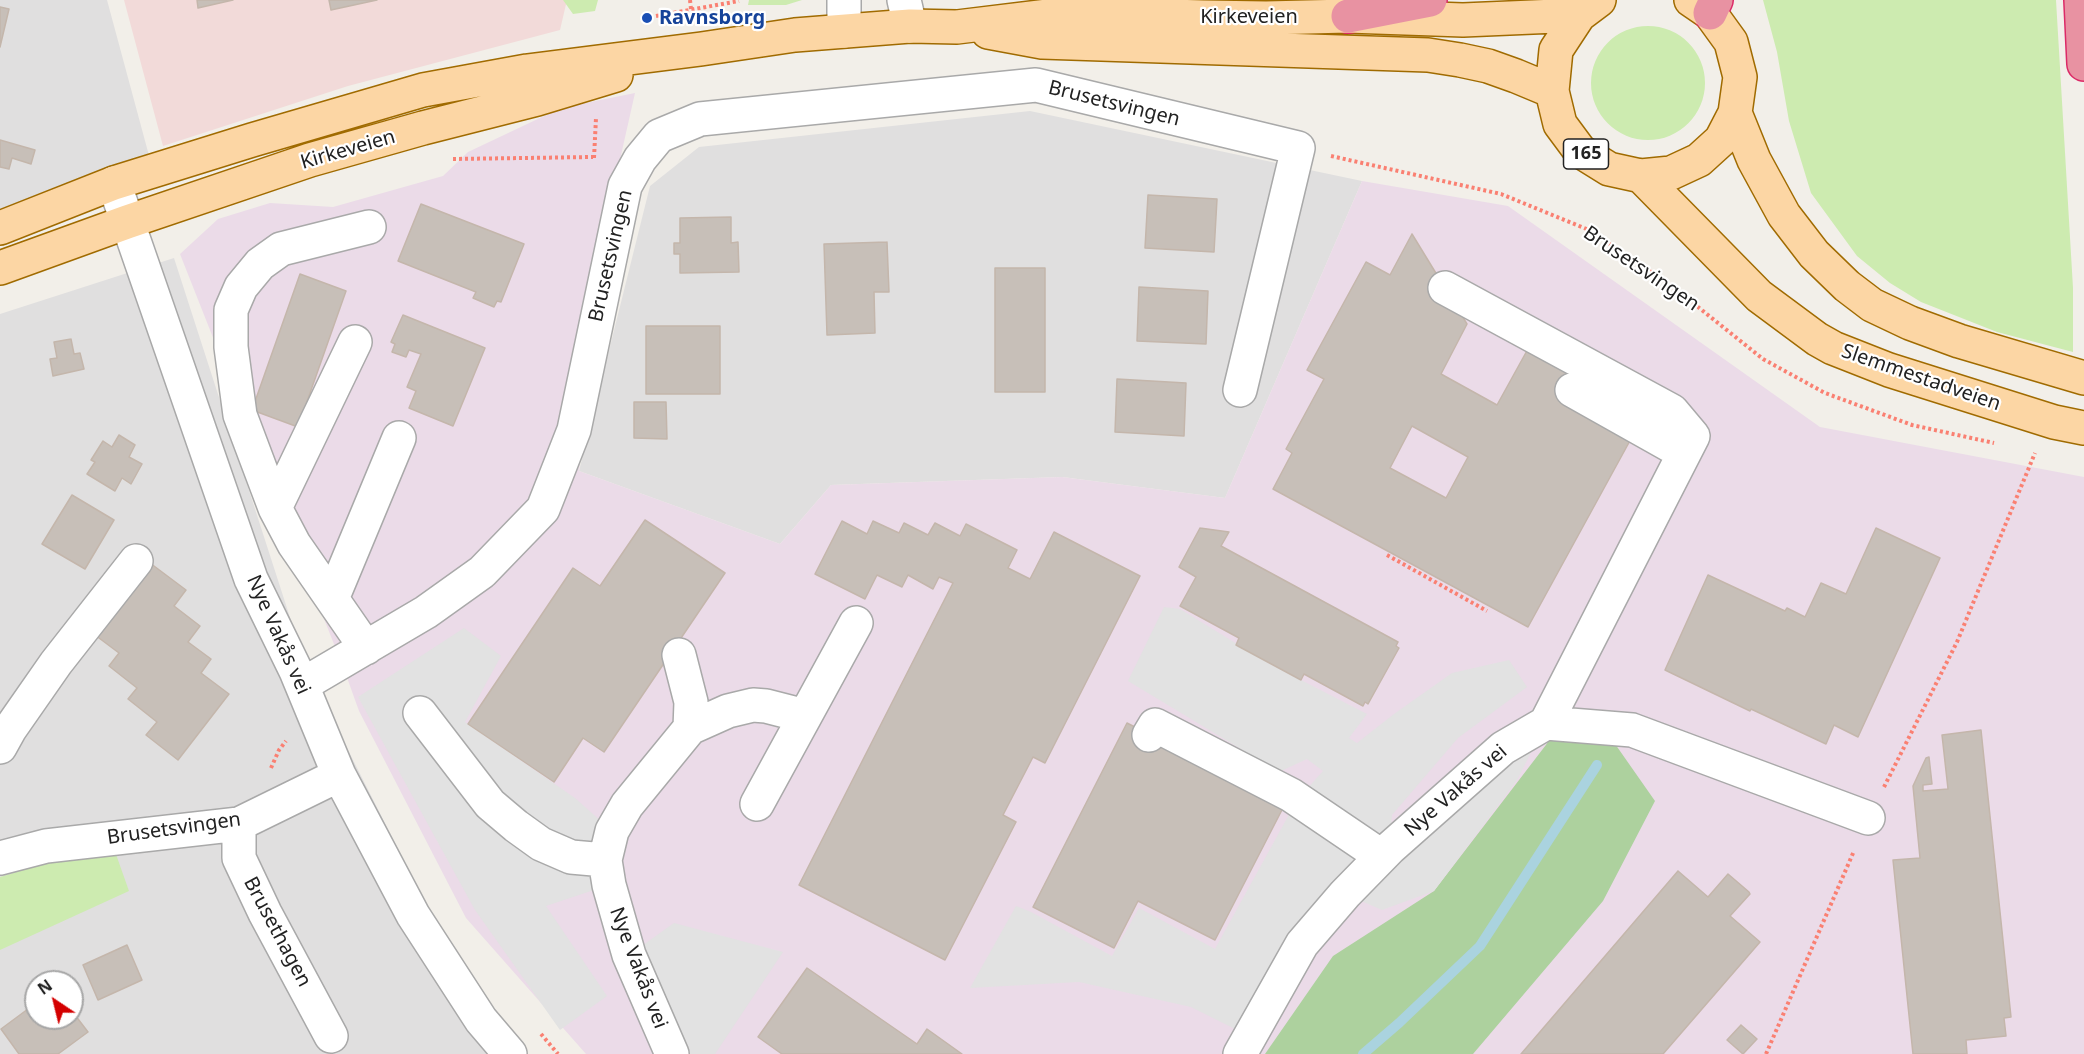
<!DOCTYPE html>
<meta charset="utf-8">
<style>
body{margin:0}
#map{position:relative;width:2084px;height:1054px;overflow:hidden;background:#f2efe9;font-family:"Noto Sans",sans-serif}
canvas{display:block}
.north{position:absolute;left:24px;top:970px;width:60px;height:60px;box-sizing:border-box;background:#fff;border:2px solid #a7a7a7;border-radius:50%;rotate:325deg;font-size:16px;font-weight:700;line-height:24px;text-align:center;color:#222}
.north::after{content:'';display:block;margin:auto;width:21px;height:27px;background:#d40000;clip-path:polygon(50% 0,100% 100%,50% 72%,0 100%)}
</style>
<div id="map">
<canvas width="2084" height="1054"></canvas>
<div class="north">N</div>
</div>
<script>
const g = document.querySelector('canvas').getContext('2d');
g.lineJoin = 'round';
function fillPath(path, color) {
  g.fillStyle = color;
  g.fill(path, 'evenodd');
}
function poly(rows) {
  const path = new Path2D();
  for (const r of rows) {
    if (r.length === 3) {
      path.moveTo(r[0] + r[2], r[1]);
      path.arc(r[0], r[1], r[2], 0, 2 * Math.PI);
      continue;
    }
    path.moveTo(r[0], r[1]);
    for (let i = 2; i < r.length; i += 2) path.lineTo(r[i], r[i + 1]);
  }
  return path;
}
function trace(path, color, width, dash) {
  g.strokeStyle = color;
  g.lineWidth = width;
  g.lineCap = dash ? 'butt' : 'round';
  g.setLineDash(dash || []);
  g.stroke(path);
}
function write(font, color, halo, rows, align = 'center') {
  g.font = font + ' "Noto Sans",sans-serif';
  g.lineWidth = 4.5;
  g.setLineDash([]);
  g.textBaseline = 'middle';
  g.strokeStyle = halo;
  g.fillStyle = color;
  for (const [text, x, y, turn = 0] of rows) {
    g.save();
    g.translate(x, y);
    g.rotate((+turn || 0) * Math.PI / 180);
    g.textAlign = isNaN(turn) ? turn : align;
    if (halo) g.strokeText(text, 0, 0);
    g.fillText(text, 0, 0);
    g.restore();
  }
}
fillPath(poly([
 [0,0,107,0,151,163,0,216],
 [1030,111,1362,181,1225,498,1062,477,831,485,780,544,579,471,650,186,699,147],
 [174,258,306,667,476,1003,522,1054,0,1054,0,314],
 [36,982,72,982,72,1018,36,1018]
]), '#e0dfdf');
fillPath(poly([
 [124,0,567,0,560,30,348,86,163,146]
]), '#f2dad9');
fillPath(poly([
 [635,93,612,195,579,471,780,544,831,485,1062,477,1225,498,1362,181,1508,206,1820,427,2084,477,2084,1054,586,1054,466,918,359,711,345,672,180,254,218,219,270,203,333,207,443,176,468,152,561,108]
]), '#ebdbe8');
fillPath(poly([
 [563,0,598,0,595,11,573,14],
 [749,0,802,0,786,5,748,5],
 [1763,0,2056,0,2073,288,2073,352,1997,332,1921,302,1890,283,1857,256,1811,193,1789,121,1777,52],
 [1648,83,57],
 [112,843,129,891,0,950,0,877]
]), '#cdebb0');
fillPath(poly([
 [1552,737,1613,741,1655,801,1603,901,1473,1054,1265,1054,1333,956,1434,891]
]), '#add19e');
fillPath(poly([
 [1164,607,1180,609,1268,663,1367,714,1349,738,1357,743,1394,714,1452,673,1509,660,1527,687,1458,738,1392,815,1390,847,1546,723,1517,780,1434,891,1382,910,1345,894,1249,1036,1191,1007,1079,982,970,988,1016,906,1031,912,1112,956,1139,908,1215,949,1297,800,1323,771,1307,759,1279,772,1128,681],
 [464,628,501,656,465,722,575,798,612,831,609,885,546,906,607,996,560,1030,475,910,358,697],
 [674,923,783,952,715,1054,672,1054,629,955]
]), '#e2e2e2');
trace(poly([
 [1363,1054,1399,1023,1480,946,1597,765]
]), '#aad3df', 10);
const building = poly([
 [197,0,233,0,198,8,197,0],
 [329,0,377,0,331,10,329,0],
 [0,7,9,9,0,47,0,7],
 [0,140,35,150,31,164,12,158,9,169,0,167,0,140],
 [1148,195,1217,199,1214,252,1145,248,1148,195],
 [421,204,524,244,501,302,497,301,494,307,473,298,476,292,398,261,421,204],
 [731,217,731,243,738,242,739,272,680,273,680,254,674,254,674,243,680,243,680,218,731,217],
 [1412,234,1467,324,1441,374,1497,405,1534,338,1579,378,1632,437,1528,627,1273,489,1292,453,1286,449,1324,379,1307,370,1366,262,1390,275,1412,234],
 [1412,426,1468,457,1446,498,1390,468,1412,426],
 [887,242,889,292,874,292,875,333,827,335,824,244,887,242],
 [995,268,1045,268,1045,392,995,392,995,268],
 [300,274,346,291,298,427,252,410,300,274],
 [1139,287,1208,291,1206,344,1137,341,1139,287],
 [403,315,485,348,453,426,409,408,416,391,407,387,421,354,409,350,406,357,392,352,395,344,391,342,403,315],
 [646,326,720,326,720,394,646,394,646,326],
 [71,339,74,354,80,353,84,369,53,376,50,359,57,358,54,342,71,339],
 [1117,379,1186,383,1184,436,1115,432,1117,379],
 [634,402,666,402,667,439,634,438,634,402],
 [119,435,135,445,129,457,142,464,131,484,122,478,115,491,87,474,95,462,91,460,103,441,112,447,119,435],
 [72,495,114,520,85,569,42,544,72,495],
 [645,520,725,573,604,752,583,738,554,782,468,724,573,568,600,586,645,520],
 [842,521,867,534,873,521,899,533,904,523,928,535,935,523,960,536,966,524,1017,550,1008,568,1030,579,1054,532,1140,576,1045,763,1033,757,1003,815,1016,822,945,960,799,885,953,583,939,577,933,589,908,575,902,587,877,575,865,599,815,574,842,521],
 [1200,528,1229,532,1221,546,1398,642,1396,646,1399,648,1368,704,1365,702,1363,706,1304,674,1301,680,1236,645,1239,638,1180,606,1196,577,1179,567,1200,528],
 [1876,528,1940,558,1858,737,1834,725,1826,744,1751,709,1750,711,1665,670,1708,575,1785,611,1787,608,1805,617,1821,583,1846,594,1876,528],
 [146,560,186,590,174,606,200,626,188,642,211,659,201,673,229,694,178,760,146,735,157,722,128,699,137,688,109,666,119,653,91,632,146,560],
 [1127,723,1285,804,1215,940,1138,901,1114,948,1033,907,1127,723],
 [1981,730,2011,1017,2004,1018,2006,1036,1966,1040,1967,1054,1913,1054,1893,860,1920,858,1913,786,1926,758,1929,757,1932,784,1923,785,1923,791,1948,789,1942,735,1981,730],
 [1678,871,1708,897,1728,874,1749,892,1750,894,1730,916,1760,942,1663,1054,1521,1054,1678,871],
 [127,945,142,980,98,1000,83,965,127,945],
 [807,968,917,1044,927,1029,962,1054,782,1054,758,1037,807,968],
 [75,1002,81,1010,75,1015,88,1032,58,1054,19,1054,1,1029,36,1003,36,1018,72,1018,72,1004,75,1002],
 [1741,1025,1757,1039,1743,1054,1727,1040,1741,1025]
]);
fillPath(building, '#c7bfb8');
trace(building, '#c4b6ab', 1.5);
const minor = poly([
 [904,0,910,26],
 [844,31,844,0],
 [114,183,251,579,296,671,339,775,413,915,481,1020,510,1054],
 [1445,288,1672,411,1693,436,1546,723],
 [1572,390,1684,453],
 [275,508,355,342],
 [332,599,399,438],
 [366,648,294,544,275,508,240,415,231,347,231,310,241,287,260,264,281,249,369,227],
 [679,655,691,702,690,728],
 [302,685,426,612,482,572,543,509,574,430,625,186,640,159,659,136,700,119,1036,85,1298,148,1240,390],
 [420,713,490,804,516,826,541,844,571,857,605,860],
 [1149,735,1155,725,1291,795,1381,856],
 [0,747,10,729,56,663,136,561],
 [757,804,856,623],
 [239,824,239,858,265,913,331,1036],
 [0,858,46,846,239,824,339,775],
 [672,1054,629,955,609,885,605,860,612,831,627,805,690,728,728,711,753,705,766,706,805,716],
 [1240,1054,1302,944,1345,894,1390,848,1503,748,1546,723,1632,730,1868,818]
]);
const major = poly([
 [1599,0,1579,15,1556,50,1552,91,1560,124,1580,151,1609,169,1641,176,1671,173,1699,160,1721,140,1735,113,1740,77,1731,42,1710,13,1691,0],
 [988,32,1042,42,1428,55,1460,60,1488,66,1516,76,1552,91],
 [1735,113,1754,160,1784,215,1814,254,1847,286,1872,305,1910,323,1959,341,2084,378],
 [1641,176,1759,296,1817,339,1833,348,1889,370,2054,422,2084,428],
 [0,228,114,183,252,140,423,90,527,71,701,49,795,35,910,26,957,27,1072,13,1203,17,1266,18,1348,16,1463,20,1579,15],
 [0,268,127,222,310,160,423,128,537,99,616,75]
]);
const highway = poly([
 [2081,0,2084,64],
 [1710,13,1716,0],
 [1348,16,1430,0]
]);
trace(minor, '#a9a9a9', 36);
trace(major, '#a06b00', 36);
trace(highway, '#dc2a67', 36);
trace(poly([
 [690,0,691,9],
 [656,16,739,1],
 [1331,156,1501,194,1589,230,1673,287,1763,359,1825,393,1912,425,1994,443],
 [594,158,596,118],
 [453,159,593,157],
 [1387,555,1487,611],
 [271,768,279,750,286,741],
 [1884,787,1957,642,2035,453],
 [541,1034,558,1054],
 [1766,1054,1854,851]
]), '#fa8072', 4, [3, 3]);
trace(minor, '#fff', 33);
trace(major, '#fcd6a4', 33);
trace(highway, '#e892a2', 33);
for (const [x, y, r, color] of [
 [647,18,6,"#1a4fb4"]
]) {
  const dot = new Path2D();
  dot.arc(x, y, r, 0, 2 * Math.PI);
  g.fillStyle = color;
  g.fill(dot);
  trace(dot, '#fff', 2);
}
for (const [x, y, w] of [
 [1586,154,45]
]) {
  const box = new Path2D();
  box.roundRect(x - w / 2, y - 15, w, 30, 4.5);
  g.fillStyle = '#fff';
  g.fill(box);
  trace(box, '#222', 1.5);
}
write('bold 18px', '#222', null, [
 ["165",1586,154]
]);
write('20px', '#222', '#fff', [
 ["Kirkeveien",1249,17],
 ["Brusetsvingen",1114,104,14],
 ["Kirkeveien",348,150,-16],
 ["Brusetsvingen",611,256,-77],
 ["Brusetsvingen",1641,269,34],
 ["Slemmestadveien",1921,378,19],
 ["Nye Vakås vei",278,635,66],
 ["Nye Vakås vei",1456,791,-41],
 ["Brusetsvingen",174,829,-8],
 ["Brusethagen",277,932,62],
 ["Nye Vakås vei",638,968,69]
]);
write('bold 20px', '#164399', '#fff', [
 ["Ravnsborg",659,18]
], 'left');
</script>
